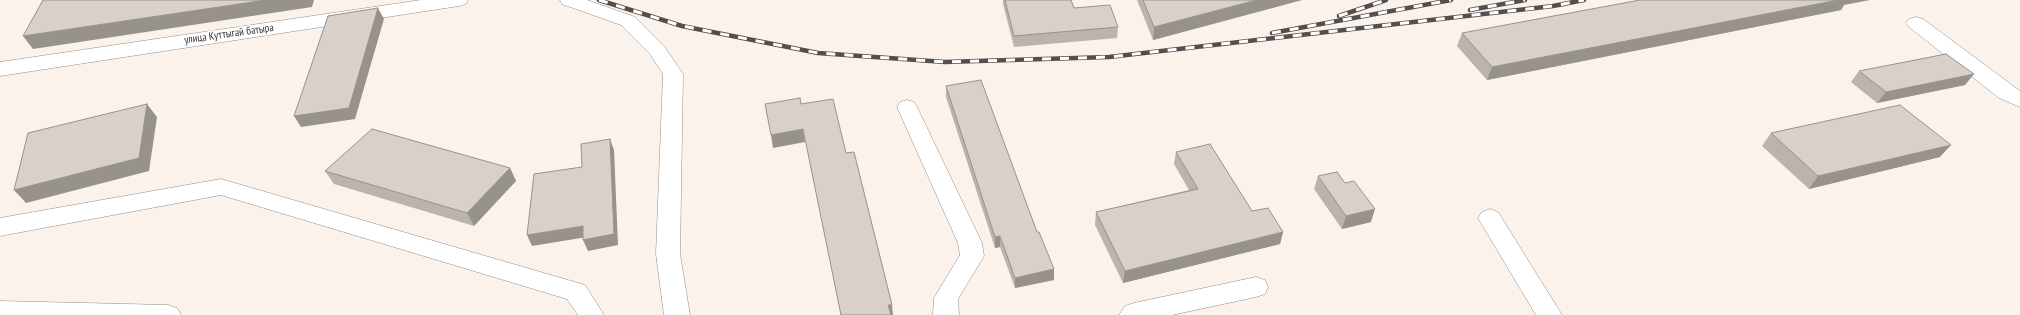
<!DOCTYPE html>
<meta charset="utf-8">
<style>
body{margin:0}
canvas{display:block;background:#fbf2ec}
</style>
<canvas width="2020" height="315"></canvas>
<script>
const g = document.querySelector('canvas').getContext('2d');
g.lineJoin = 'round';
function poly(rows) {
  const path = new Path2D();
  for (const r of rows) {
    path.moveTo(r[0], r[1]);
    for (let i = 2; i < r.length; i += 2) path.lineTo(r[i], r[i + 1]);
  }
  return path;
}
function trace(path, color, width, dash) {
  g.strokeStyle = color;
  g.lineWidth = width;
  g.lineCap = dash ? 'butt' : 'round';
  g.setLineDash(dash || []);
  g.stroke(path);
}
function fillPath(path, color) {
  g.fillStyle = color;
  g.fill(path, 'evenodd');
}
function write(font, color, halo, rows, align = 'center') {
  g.font = font + ' "PT Sans Narrow",sans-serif';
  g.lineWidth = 3;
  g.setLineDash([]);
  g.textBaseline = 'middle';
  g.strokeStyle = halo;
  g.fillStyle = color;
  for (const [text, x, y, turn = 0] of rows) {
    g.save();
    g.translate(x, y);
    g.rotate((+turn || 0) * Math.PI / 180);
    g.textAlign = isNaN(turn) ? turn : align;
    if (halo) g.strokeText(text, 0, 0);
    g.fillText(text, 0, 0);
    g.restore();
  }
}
const minor = poly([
 [421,0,468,0,466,4,459,6,0,76,0,62,421,0],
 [560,0,587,0,635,17,664,46,683,74,680,254,690,315,664,315,656,254,663,74,650,54,621,25,562,4,560,0],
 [1916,17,1923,19,2020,91,2020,107,1999,98,1909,27,1906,23,1909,19,1916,17],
 [907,100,914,102,917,107,982,243,984,256,958,299,959,315,933,315,934,298,960,255,958,243,897,107,900,102,907,100],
 [221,179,585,285,604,315,578,315,567,299,221,195,0,236,0,218,221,179],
 [1490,209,1498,212,1562,315,1536,315,1478,218,1482,212,1490,209],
 [1256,277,1265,280,1268,287,1265,294,1256,297,1172,315,1119,315,1125,306,1134,303,1256,277],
 [0,301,168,305,177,308,181,315,0,315,0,301]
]);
trace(minor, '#948c87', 1);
fillPath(minor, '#fff');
const rail = poly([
 [599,0,682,26,818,53,945,62,1109,57,1553,6,1584,0],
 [1470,10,1525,0],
 [1339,16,1386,0],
 [1272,33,1451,0]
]);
trace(rail, '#544f4c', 4.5);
trace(rail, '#fff', 3, [9]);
fillPath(poly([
 [1003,0,1071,0,1074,8,1118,27,1117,38,1014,47,1003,4],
 [1137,0,1302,0,1153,40],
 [1844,5,1841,10,1487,80,1457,46,1462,33],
 [1859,71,1965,85,1877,103,1851,82],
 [946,86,1054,280,1015,288,1000,247,995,248,946,97],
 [1771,133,1940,157,1809,189,1762,146],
 [1176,152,1252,211,1283,232,1280,244,1123,283,1095,225,1096,212,1189,190,1174,164],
 [510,168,516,181,474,226,334,184,325,171],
 [1318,176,1371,222,1342,229,1314,189]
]), '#bbb3ae');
fillPath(poly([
 [266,0,314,0,312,7,33,49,23,36],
 [1257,0,1302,0,1153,40,1154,27],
 [1838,0,1870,0,1844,5,1841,10,1487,80,1492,67],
 [378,8,384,19,355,119,301,127,294,116],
 [1974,74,1965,85,1877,103,1886,92],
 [147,104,157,117,149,171,26,203,14,190],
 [803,129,805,142,773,148,771,135],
 [610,139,614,150,618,245,588,251,583,240],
 [1951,145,1940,157,1809,189,1818,176],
 [510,168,516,181,474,226,467,213],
 [1375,209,1371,222,1342,229,1346,216],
 [583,226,587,237,532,246,527,235],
 [1283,232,1280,244,1123,283,1125,271],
 [1000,236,1000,247,995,248,995,237],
 [1054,269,1054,280,1015,288,1015,278],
 [888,305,892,305,893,315,890,315]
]), '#98928d');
const building = poly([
 [43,0,266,0,23,36,43,0],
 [1005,0,1071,0,1074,8,1110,5,1118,27,1014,36,1005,0],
 [1143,0,1257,0,1154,27,1143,0],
 [1640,0,1838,0,1492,67,1462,33,1640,0],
 [378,8,349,108,294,116,328,16,378,8],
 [1946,54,1974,74,1886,92,1859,71,1946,54],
 [981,80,1037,232,1039,232,1054,269,1015,278,1000,236,995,237,946,86,981,80],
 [800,98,801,104,833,99,846,153,854,152,892,305,888,305,891,315,841,315,803,129,771,135,765,104,800,98],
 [147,104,139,158,14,190,28,133,147,104],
 [1900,105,1951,145,1818,176,1771,133,1900,105],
 [372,129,510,168,467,213,325,171,372,129],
 [610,139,614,234,583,240,583,226,527,235,534,174,582,167,581,144,610,139],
 [1210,144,1252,211,1268,208,1283,232,1125,271,1096,212,1198,189,1176,152,1210,144],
 [1337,172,1345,183,1354,181,1375,209,1346,216,1318,176,1337,172]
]);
fillPath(building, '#d9d0ca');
trace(building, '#98928d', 1);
write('11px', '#373331', '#fff', [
 ["улица Куттыгай батыра",229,34,-8]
]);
</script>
